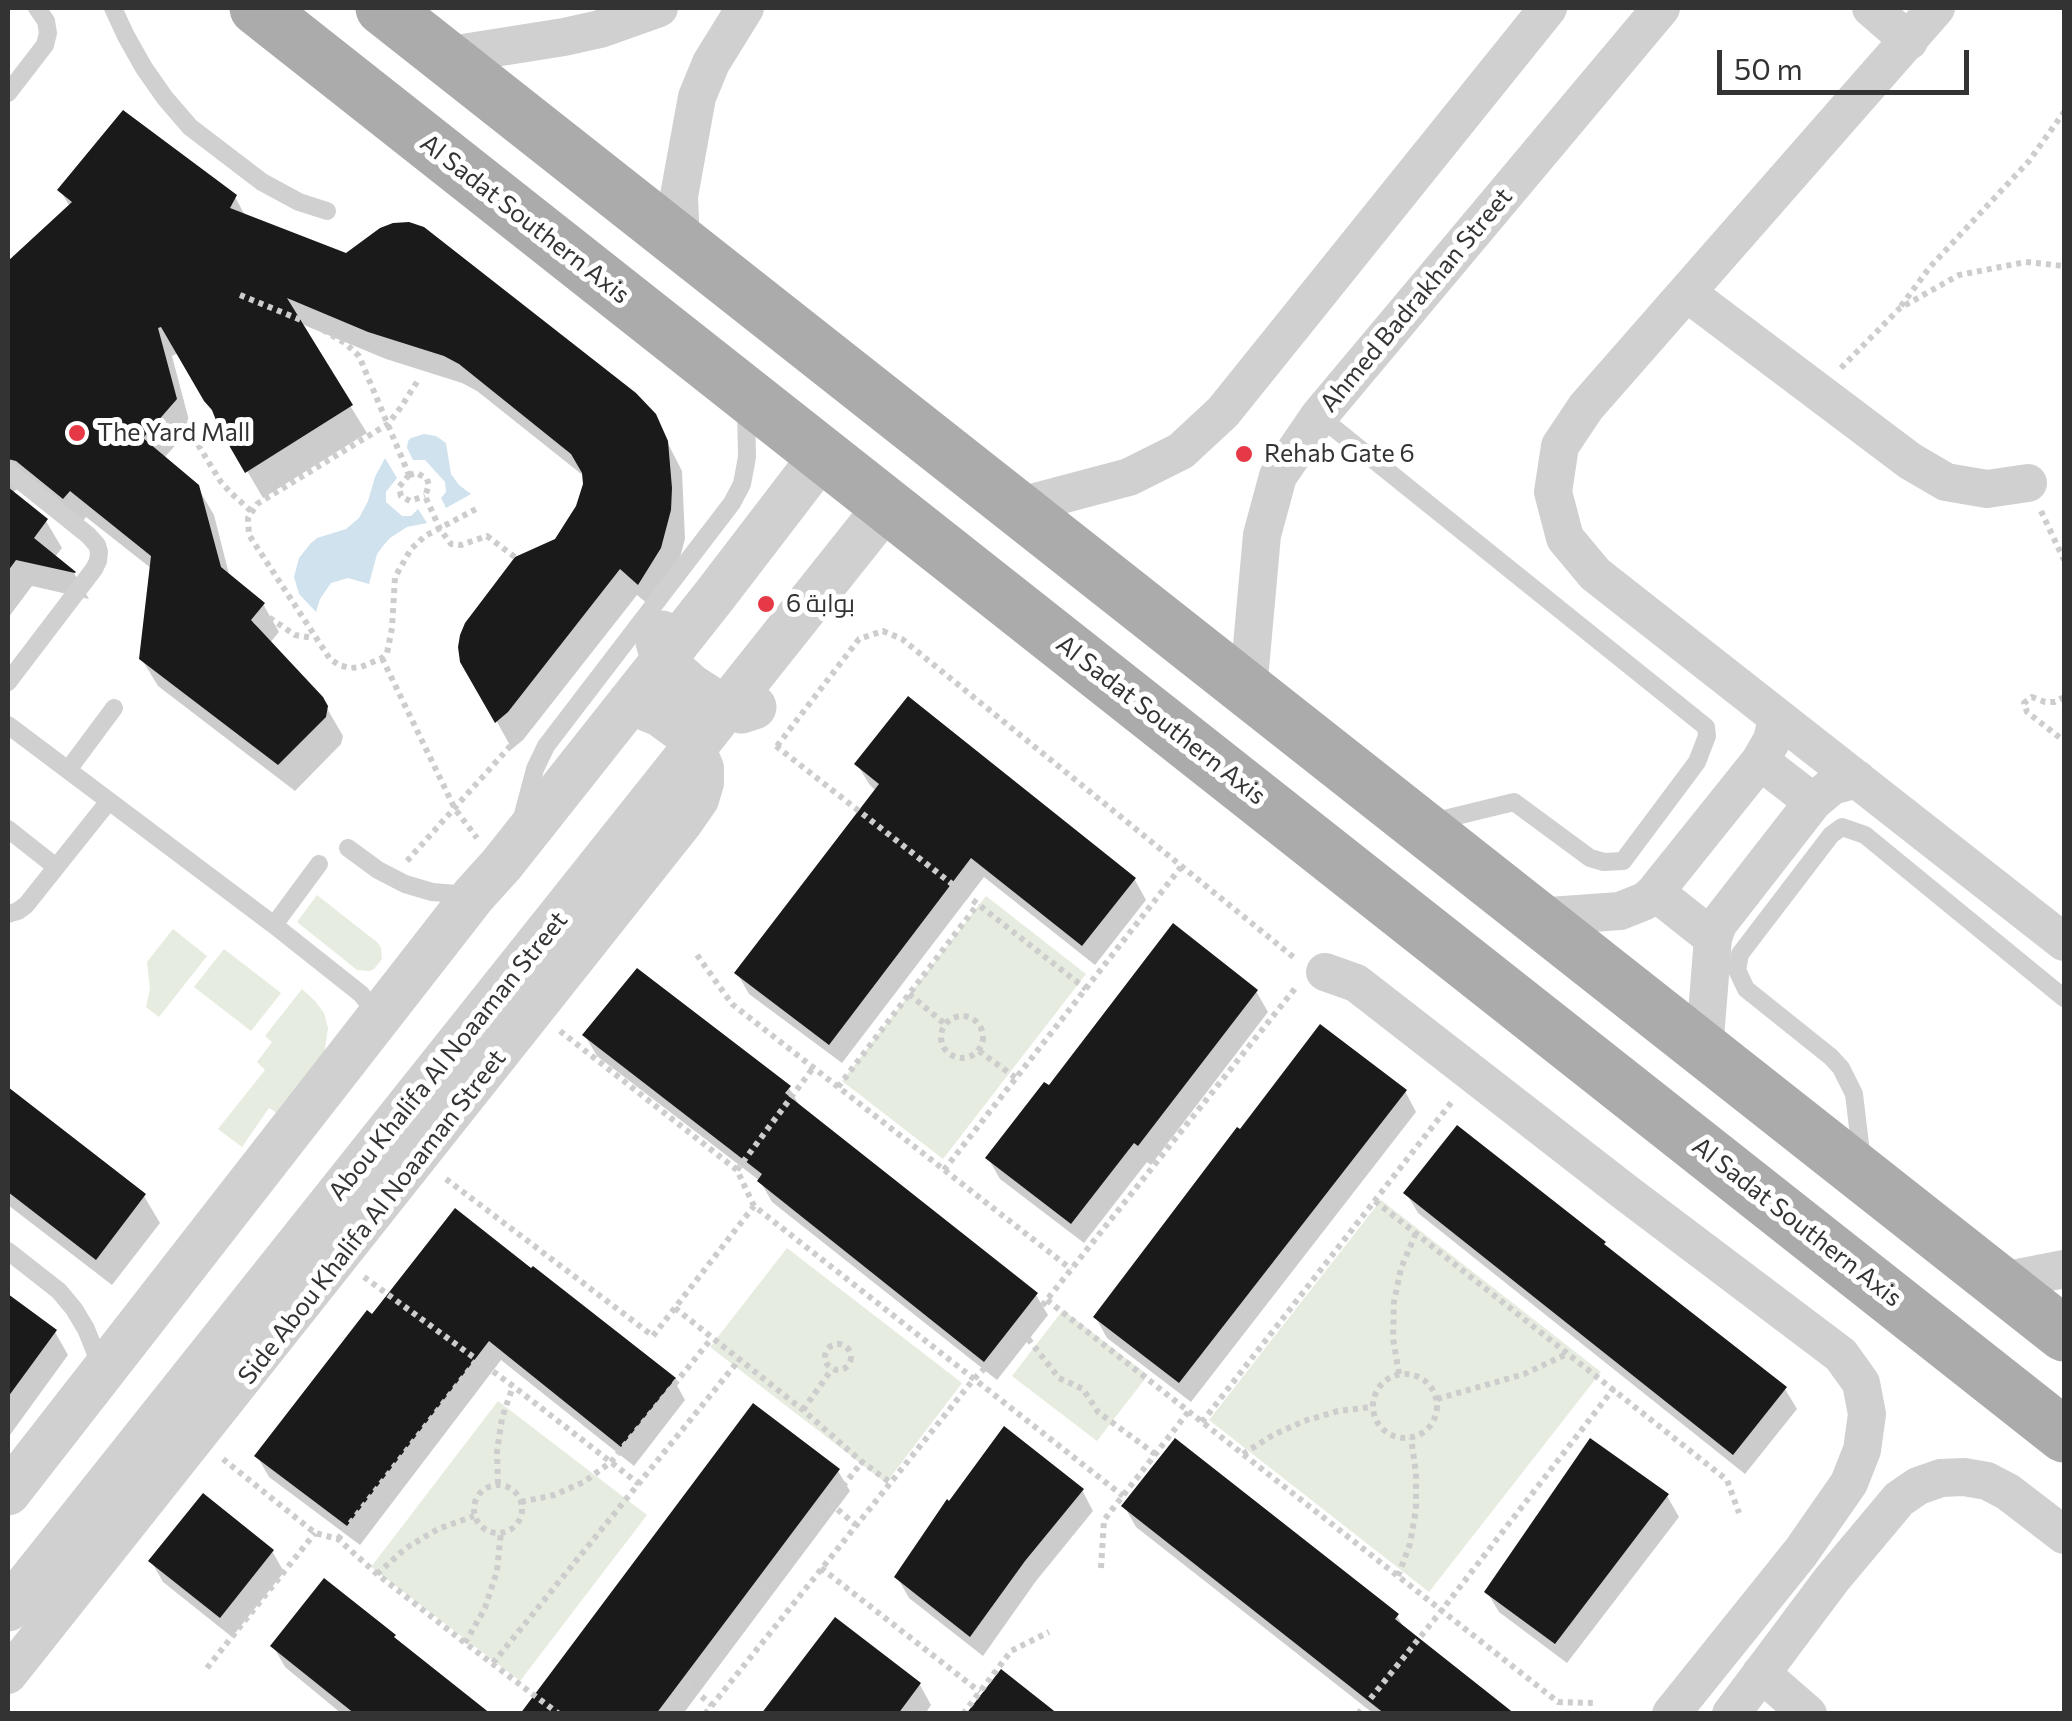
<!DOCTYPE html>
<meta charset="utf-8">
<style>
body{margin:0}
#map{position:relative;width:2072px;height:1721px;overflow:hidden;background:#fff;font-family:Commissioner,sans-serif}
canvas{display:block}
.frame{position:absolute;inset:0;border:10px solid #333;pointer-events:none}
.scale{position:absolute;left:1717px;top:50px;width:252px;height:45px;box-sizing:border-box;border:5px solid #333;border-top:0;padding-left:12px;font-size:30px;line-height:35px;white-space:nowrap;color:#333;-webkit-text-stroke:8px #fff;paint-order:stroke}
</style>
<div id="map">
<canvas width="2072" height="1721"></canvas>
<div class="frame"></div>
<div class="scale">50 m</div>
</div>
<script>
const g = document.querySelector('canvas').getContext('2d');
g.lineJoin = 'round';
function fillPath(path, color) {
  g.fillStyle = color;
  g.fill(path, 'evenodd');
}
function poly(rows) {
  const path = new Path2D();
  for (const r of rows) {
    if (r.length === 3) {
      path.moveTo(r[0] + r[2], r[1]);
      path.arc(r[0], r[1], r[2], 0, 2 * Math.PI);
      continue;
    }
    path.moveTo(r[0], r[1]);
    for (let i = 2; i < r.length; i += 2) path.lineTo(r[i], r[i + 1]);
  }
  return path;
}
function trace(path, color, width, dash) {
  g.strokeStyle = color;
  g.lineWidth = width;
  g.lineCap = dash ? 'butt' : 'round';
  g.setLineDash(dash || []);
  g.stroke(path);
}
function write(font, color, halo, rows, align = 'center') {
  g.font = font + ' Commissioner,Cairo,sans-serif';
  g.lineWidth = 10;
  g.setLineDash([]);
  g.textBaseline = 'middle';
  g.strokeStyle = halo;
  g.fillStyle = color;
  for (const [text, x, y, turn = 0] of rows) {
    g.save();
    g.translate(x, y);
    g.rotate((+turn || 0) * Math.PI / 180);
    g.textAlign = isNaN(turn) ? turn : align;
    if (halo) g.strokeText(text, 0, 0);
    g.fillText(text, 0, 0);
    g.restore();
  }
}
fillPath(poly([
 [317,895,378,943,381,948,382,959,374,969,369,971,357,970,297,922],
 [986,896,1086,974,943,1159,842,1081],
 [173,929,207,956,159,1017,146,1007,150,989,147,962],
 [224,949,281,993,251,1031,194,987],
 [302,989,315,1001,324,1013,328,1028,324,1056,280,1115,269,1108,242,1147,218,1129,265,1070,257,1062,272,1042,265,1036],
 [1381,1200,1601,1372,1429,1592,1209,1420],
 [787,1248,962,1383,886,1483,710,1347],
 [1063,1310,1148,1375,1097,1441,1012,1376],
 [498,1401,647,1515,520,1681,371,1567]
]), '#e6ecdf');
fillPath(poly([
 [424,434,436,436,446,443,451,474,459,485,471,494,446,508,441,498,446,492,445,482,425,460,413,460,407,448,408,441,411,438],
 [385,458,397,478,386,492,386,502,402,516,411,516,418,509,427,523,407,527,390,538,383,546,377,554,369,584,348,578,331,583,320,599,316,612,299,594,294,577,299,558,310,544,317,538,346,529,359,518,368,501,375,477]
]), '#cfe2ee');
fillPath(poly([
 [60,190,235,197,246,217,654,416,682,471,685,539,675,576,655,610,637,595,523,740,512,749,463,661,573,518,585,484,585,477,477,391,462,383,386,359,299,323,367,433,263,498,178,353,172,356,191,428,164,458,197,486,214,515,230,578,263,604,279,632,269,644,321,698,343,736,341,744,295,791,158,686,141,658,152,569,86,517,80,525,21,486,12,493,46,521,62,548,55,557,74,573,89,599,32,586,8,618,8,265,70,207],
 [857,764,1135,880,1146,900,1095,965,984,877,842,1063,749,994,737,973,876,791,869,784],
 [1256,991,1268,1012,1151,1165,1147,1162,1084,1243,1000,1179,988,1158,1049,1089],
 [585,1036,789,1088,801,1108,1036,1295,1048,1315,997,1380,772,1202,760,1181,597,1056],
 [8,1090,144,1196,160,1223,112,1285,8,1205],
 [1405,1091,1416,1112,1191,1402,1107,1338,1096,1318],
 [1457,1128,1604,1244,1608,1250,1785,1389,1797,1409,1745,1474,1418,1213,1406,1193],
 [455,1212,674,1380,685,1400,634,1466,501,1360,360,1545,269,1477,257,1456],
 [8,1297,55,1332,68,1355,10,1435,8,1433],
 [838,1471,850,1491,683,1714,523,1714],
 [1082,1490,1093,1511,1036,1581,983,1656,909,1598,897,1577,949,1505],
 [1667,1496,1679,1517,1567,1663,1499,1612,1487,1592],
 [1124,1506,1397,1616,1406,1631,1511,1714,1374,1714,1136,1527],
 [272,1551,284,1572,232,1637,163,1582,151,1561],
 [273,1646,487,1714,342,1714,285,1667],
 [920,1685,931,1705,925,1714,764,1714]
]), '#0003');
fillPath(poly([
 [123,110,237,195,230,208,346,253,380,228,393,223,409,222,424,227,636,393,656,414,668,441,672,488,671,510,661,548,638,585,620,569,508,712,495,723,460,662,458,647,460,635,465,623,515,557,555,539,576,506,583,484,582,473,571,454,459,364,444,356,368,332,287,298,353,405,245,473,219,428,212,410,204,401,161,327,158,328,177,399,143,438,199,485,221,567,265,603,251,620,323,697,328,706,326,717,278,765,139,659,151,556,70,491,63,499,16,461,8,459,8,261,72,202,57,190],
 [8,487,48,519,34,538,76,572,75,573,16,560,8,571],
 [908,696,1136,878,1082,946,971,858,829,1045,734,973,879,784,854,764],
 [1173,923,1258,990,1138,1146,1134,1143,1071,1224,985,1158,1044,1082,1049,1085],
 [637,968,791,1086,785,1093,1038,1293,984,1362,757,1181,762,1174,582,1035],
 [1320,1024,1407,1090,1179,1383,1093,1317,1237,1127,1240,1129],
 [8,1087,146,1194,96,1260,8,1192],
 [1457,1125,1606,1242,1604,1244,1787,1387,1733,1455,1403,1193],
 [455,1208,531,1268,533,1266,676,1378,621,1447,489,1341,347,1526,254,1456,367,1310,372,1314],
 [8,1294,57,1330,8,1397],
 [753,1403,840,1469,750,1589,656,1714,520,1714],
 [1004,1426,1084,1489,1025,1561,970,1637,894,1577,947,1499,949,1501],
 [1175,1438,1399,1614,1395,1619,1515,1714,1385,1714,1121,1506],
 [1590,1438,1669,1494,1555,1644,1484,1592],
 [203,1493,274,1550,220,1618,148,1561],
 [324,1578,396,1635,394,1637,491,1714,355,1714,270,1646],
 [835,1617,921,1683,898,1714,761,1714],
 [1001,1669,1058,1714,966,1714]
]), '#1a1a1a');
trace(poly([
 [240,295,318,327,345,343,359,356,409,475],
 [1901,306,1930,267,2029,161,2064,112],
 [1841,368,1900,308,1959,275,2026,262,2064,266],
 [417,382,401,407,388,424,257,504,248,518,249,535,330,659,339,665,350,668,361,667,382,658,387,653,392,628,395,577,411,549,425,536,476,509],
 [177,411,221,482,231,493,251,511],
 [409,475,417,473,427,479,429,485,425,496,440,529,451,544,461,545,487,536,515,557],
 [409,475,399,487,401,496,410,501,425,496],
 [2041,511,2064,560],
 [255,624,264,614,295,635,313,638],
 [382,658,455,809,477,838],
 [2064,697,2055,702,2045,702,2032,697,2024,703,2027,712,2064,741],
 [776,746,1086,989],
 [777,746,859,639,883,631,902,639,1297,960],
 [407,861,522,733],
 [697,955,732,1004,1071,1269],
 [909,994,945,1024],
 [962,1037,21],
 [560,1031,737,1170,754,1206,1123,1496],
 [979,1051,1016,1078],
 [838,1087,978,904],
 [737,1170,813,1068],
 [944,1170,1181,867],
 [446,1179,653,1336,754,1206],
 [1375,1201,1727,1480,1739,1513],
 [364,1277,513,1386,639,1484],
 [1047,1300,1558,1702,1594,1703],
 [675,1308,803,1410,862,1462,891,1483],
 [1022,1331,1059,1378,1083,1389,1098,1412,1155,1454],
 [838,1357,13],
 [1399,1374,1393,1338,1394,1302,1401,1268,1416,1233],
 [1405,1406,32],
 [1437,1399,1524,1374,1569,1353],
 [803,1410,832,1369],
 [1202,1422,1454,1099],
 [1243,1454,1273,1435,1304,1421,1338,1411,1372,1407],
 [223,1459,315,1533,338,1539,377,1574,465,1643,559,1714],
 [498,1484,497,1451,502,1418,513,1386],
 [498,1509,24],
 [521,1502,554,1495,584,1482,611,1462,712,1338],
 [830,1503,856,1525],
 [338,1539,476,1361],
 [821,1568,980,1692],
 [1101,1568,1104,1520,1189,1411],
 [377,1574,406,1548,438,1529,474,1516],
 [1398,1576,1410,1544,1416,1509,1416,1473,1411,1438],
 [465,1643,485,1608,497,1571,501,1532],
 [493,1663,739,1360],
 [207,1668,315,1533],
 [686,1684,712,1705],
 [663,1714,862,1462],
 [705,1714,973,1380,1022,1331,1297,986],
 [963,1714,1011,1651,1049,1632],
 [1358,1714,1442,1610,1614,1388]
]), '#cdcdcd', 6, [5, 5]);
trace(poly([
 [113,8,126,36,144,68,165,98,190,127,262,182,299,202,327,211],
 [8,93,45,45,48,33,46,21,37,8],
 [1319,416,1706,727,1707,736,1697,762,1623,861,1604,862,1590,858,1514,802,1432,822],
 [8,471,88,535,97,545,99,552,98,561,94,569,8,682],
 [8,725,274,925,361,994,379,1017],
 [68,770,114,708],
 [522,818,535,769,546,746,732,503,742,484,747,457,746,409],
 [8,829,56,867],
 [348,848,378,870,405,884,432,892,469,895],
 [8,914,18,911,26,905,109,801],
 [274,925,319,864],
 [1862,1161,1854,1094,1841,1068,1831,1057,1746,989,1737,970,1740,954,1831,835,1842,827,1865,835,2064,998],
 [8,1251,59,1291,74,1309,86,1329,102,1369]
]), '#d0d0d0', 18);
trace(poly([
 [1871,8,1909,41],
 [1936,8,1586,407,1560,446,1553,492,1565,538,1595,574,2064,942],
 [444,56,564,37,600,29,659,8],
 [681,243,679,196,697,97,711,63,745,8],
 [1687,293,1910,461,1946,482,1987,489,2028,483],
 [1016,507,1129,477,1181,451,1223,412,1548,8],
 [1248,690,1262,535,1278,476,1319,416,1661,8],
 [1760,761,1813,802],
 [1655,892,1713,938],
 [1535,917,1620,911,1645,901,1655,892,1760,761,1772,740,1777,719],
 [1325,972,1356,983,1369,993,1625,1192,1841,1355,1861,1383,1867,1414,1862,1450,1849,1483,1801,1552,1671,1714],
 [1704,1051,1713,938,1718,924,1813,802,1832,786,1857,779],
 [1998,1282,2064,1269],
 [1761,1673,1808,1714],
 [8,1675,684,823,700,800,705,783,705,768,696,746],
 [1731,1714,1832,1579,1899,1499,1918,1486,1941,1478,1964,1477,1987,1481,2008,1492,2064,1535]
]), '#d0d0d0', 38);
trace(poly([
 [662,633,658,642,661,652,677,674,692,687,709,698,735,709,742,711,754,707],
 [630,702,660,714,686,733,696,746],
 [8,1493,474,895,502,864,715,595,823,454],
 [8,1609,888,504]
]), '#d0d0d0', 45);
trace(poly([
 [257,8,2064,1435],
 [383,8,2064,1334]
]), '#ababab', 55);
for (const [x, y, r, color] of [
 [77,433,10,"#e63946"],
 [1244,454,10,"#e63946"],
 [766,604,10,"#e63946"]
]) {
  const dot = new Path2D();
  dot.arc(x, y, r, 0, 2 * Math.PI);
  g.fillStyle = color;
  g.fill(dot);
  trace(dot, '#fff', 4);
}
write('25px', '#333', '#fff', [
 ["Al Sadat Southern Axis",525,219,38],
 ["Ahmed Badrakhan Street",1416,300,-50],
 ["Al Sadat Southern Axis",1161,720,38],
 ["Abou Khalifa Al Noaaman Street",448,1056,-51],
 ["Side Abou Khalifa Al Noaaman Street",372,1217,-52],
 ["Al Sadat Southern Axis",1797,1222,38]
]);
write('25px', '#333', '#fff', [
 ["The Yard Mall",97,433],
 ["Rehab Gate 6",1264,454],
 ["بوابة 6",786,604]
], 'left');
</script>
